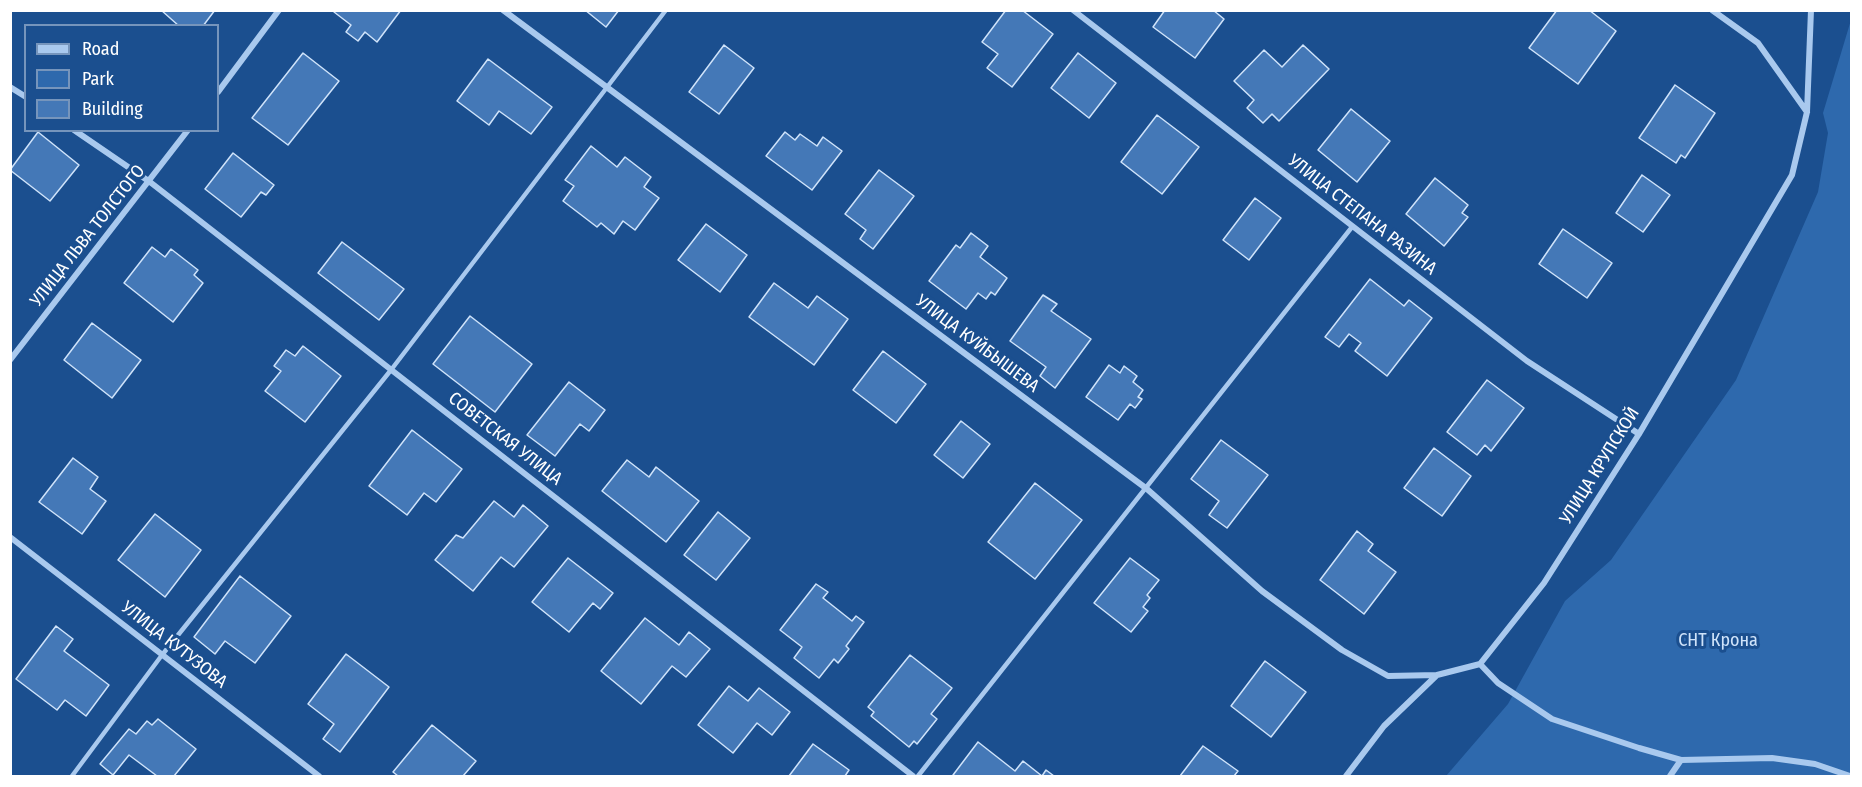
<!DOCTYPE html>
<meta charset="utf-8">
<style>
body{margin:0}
#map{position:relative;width:1862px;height:787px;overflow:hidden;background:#1b4f8f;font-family:"Fira Sans Condensed",sans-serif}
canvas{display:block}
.frame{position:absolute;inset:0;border:12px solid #fff;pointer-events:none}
.legend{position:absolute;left:24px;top:24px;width:195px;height:108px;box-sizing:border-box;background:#1b4f8f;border:2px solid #7695bc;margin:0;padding:8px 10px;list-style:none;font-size:18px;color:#fff}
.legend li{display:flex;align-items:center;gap:12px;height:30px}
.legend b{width:30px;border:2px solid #7695bc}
</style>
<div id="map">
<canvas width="1862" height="787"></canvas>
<div class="frame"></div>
<ul class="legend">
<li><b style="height:8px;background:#a9c9ee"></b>Road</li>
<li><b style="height:16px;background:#2e69ad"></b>Park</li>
<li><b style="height:16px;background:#4478b7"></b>Building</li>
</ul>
</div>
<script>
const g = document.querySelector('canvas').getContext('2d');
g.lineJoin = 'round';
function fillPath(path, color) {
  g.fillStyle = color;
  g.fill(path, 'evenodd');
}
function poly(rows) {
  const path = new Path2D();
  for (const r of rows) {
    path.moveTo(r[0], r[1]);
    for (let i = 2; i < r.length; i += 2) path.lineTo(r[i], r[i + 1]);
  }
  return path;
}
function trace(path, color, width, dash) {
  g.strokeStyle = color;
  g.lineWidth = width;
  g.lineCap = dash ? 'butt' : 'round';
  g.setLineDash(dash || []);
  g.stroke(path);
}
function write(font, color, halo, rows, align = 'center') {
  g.font = font + ' "Fira Sans Condensed",sans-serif';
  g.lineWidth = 6;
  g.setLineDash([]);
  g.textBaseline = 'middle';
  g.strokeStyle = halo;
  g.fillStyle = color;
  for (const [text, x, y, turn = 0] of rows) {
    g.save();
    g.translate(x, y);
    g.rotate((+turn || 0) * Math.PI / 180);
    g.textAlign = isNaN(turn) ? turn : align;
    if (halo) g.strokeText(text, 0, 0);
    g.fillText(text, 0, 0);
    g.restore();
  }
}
fillPath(poly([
 [1851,20,1851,776,1446,776,1508,704,1565,601,1611,560,1736,380,1818,192,1828,133,1823,113]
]), '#2e69ad');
const building = poly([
 [161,10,215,10,203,26,179,26,161,10],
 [336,10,401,10,377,42,365,32,358,41,346,32,351,25,334,12,336,10],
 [585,10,619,10,606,27,585,10],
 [1006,10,1022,10,1053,34,1012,87,987,68,998,54,982,42,1006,10],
 [1165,10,1213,10,1224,19,1195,58,1153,27,1165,10],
 [1557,10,1589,10,1616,31,1578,84,1529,48,1557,10],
 [724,45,754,68,719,114,689,92,724,45],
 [1303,45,1329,69,1279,121,1272,114,1263,123,1247,108,1254,100,1234,81,1264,50,1282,67,1303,45],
 [303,53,339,81,288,145,252,118,303,53],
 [1078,53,1116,83,1089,118,1051,88,1078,53],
 [488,59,552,107,531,134,499,111,489,125,457,101,488,59],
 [1675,85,1715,113,1685,158,1681,155,1676,163,1639,138,1675,85],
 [1351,109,1390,141,1357,182,1318,150,1351,109],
 [1157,115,1199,147,1162,194,1121,162,1157,115],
 [38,132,79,165,50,201,10,170,38,132],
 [785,132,795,140,800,134,817,146,823,137,842,151,812,190,766,156,785,132],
 [591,146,617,167,625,157,651,177,644,187,659,198,635,230,623,221,614,234,601,223,597,227,563,201,574,186,565,180,591,146],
 [233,153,274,185,266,195,261,192,241,217,205,189,233,153],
 [879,170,914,196,873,249,860,239,866,230,845,214,879,170],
 [1642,175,1670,195,1643,232,1616,213,1642,175],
 [1435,178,1468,205,1462,213,1468,217,1444,246,1406,214,1435,178],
 [1255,198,1281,218,1249,260,1223,240,1255,198],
 [706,224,747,255,720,292,678,260,706,224],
 [1563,229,1612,263,1587,298,1539,264,1563,229],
 [971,233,988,246,980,257,1007,278,995,295,991,292,986,299,978,293,966,309,929,281,956,245,960,248,971,233],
 [342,242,404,289,379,320,318,273,342,242],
 [152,247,165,257,171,249,198,270,194,275,203,283,173,322,124,283,152,247],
 [1370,279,1404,306,1409,300,1432,318,1387,376,1355,351,1361,343,1349,334,1339,347,1325,337,1370,279],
 [774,283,808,308,817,296,848,319,814,365,749,317,774,283],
 [1043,295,1057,304,1051,311,1091,339,1055,388,1040,376,1046,367,1010,341,1043,295],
 [470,316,532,364,495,412,433,364,470,316],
 [92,323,141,360,112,398,64,360,92,323],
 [303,346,341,376,305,422,265,391,281,371,274,366,286,350,295,356,303,346],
 [883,351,926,384,896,423,853,390,883,351],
 [1109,365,1120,373,1124,366,1137,376,1133,382,1143,390,1138,397,1142,399,1135,408,1130,404,1118,420,1086,397,1109,365],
 [1487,380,1524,408,1491,451,1485,445,1477,455,1447,432,1487,380],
 [569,382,605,410,589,431,580,424,555,456,527,435,569,382],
 [961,421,990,444,963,478,934,455,961,421],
 [412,430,462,469,436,502,424,493,407,515,369,486,412,430],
 [1221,440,1268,475,1227,528,1209,515,1219,501,1191,479,1221,440],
 [1434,448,1471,476,1442,516,1404,488,1434,448],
 [73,458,98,477,90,489,106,501,82,534,39,502,73,458],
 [627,460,649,477,656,467,699,501,666,542,602,491,627,460],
 [1035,483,1082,520,1035,579,988,542,1035,483],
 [494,501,514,517,523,505,548,526,514,567,501,557,473,591,435,560,456,535,463,538,494,501],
 [718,512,750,538,716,580,684,555,718,512],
 [155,514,201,550,165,597,118,560,155,514],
 [1357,531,1373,544,1368,551,1396,572,1364,614,1320,580,1357,531],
 [568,558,613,593,600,609,593,603,569,632,532,602,568,558],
 [1130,558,1159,580,1147,595,1150,598,1143,607,1148,611,1131,632,1094,603,1130,558],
 [240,576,291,616,255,663,225,641,215,654,194,637,240,576],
 [816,584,828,592,823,598,852,621,856,616,864,622,846,646,849,649,838,663,834,659,819,678,794,658,802,647,780,630,816,584],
 [645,618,679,645,689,632,710,649,686,677,672,666,641,704,601,671,645,618],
 [56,626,73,639,64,651,109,685,86,716,65,700,57,710,16,679,56,626],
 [346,654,389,687,340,752,323,739,334,724,308,704,346,654],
 [910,655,952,688,931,714,937,719,917,744,914,741,909,747,871,716,874,712,868,707,910,655],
 [1265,661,1306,692,1271,737,1231,706,1265,661],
 [729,686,748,701,759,688,790,712,772,735,757,723,733,753,698,725,729,686],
 [158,719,196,749,174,776,157,776,129,755,113,775,100,764,129,729,136,734,147,721,152,725,158,719],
 [432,725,476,761,463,776,398,776,393,772,432,725],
 [978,742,1015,771,1023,761,1042,776,1046,770,1054,776,955,776,953,775,978,742],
 [813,744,849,770,845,776,789,776,813,744],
 [1203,746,1238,771,1234,776,1180,776,1203,746]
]);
fillPath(building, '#4478b7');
trace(building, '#cfe3fa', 1.5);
trace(poly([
 [72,776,162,655,391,370,666,10],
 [918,776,1352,227]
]), '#a9c9ee', 4.5);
trace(poly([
 [503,10,1147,489,1262,591,1342,650,1388,676,1437,675],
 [1073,10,1527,361,1639,434],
 [1712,10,1758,43,1807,112],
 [10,87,26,97],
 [218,92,279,10],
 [74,130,150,182,913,776],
 [10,360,188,130],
 [10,537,319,776],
 [1480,664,1498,683,1552,719,1639,748,1681,760,1772,758,1815,764,1850,776],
 [1346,776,1384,726,1437,675,1480,664,1544,583,1639,434,1792,175,1807,112,1811,10],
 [1670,776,1681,760]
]), '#a9c9ee', 6);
write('18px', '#fff', '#1b4f8f', [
 ["УЛИЦА СТЕПАНА РАЗИНА",1362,215,38],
 ["УЛИЦА ЛЬВА ТОЛСТОГО",88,236,-52],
 ["УЛИЦА КУЙБЫШЕВА",977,344,37],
 ["СОВЕТСКАЯ УЛИЦА",505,439,38],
 ["УЛИЦА КРУПСКОЙ",1600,466,-58],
 ["УЛИЦА КУТУЗОВА",174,645,38]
]);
write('18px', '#cfe3fa', '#1b4f8f', [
 ["СНТ Крона",1718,641]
]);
</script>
